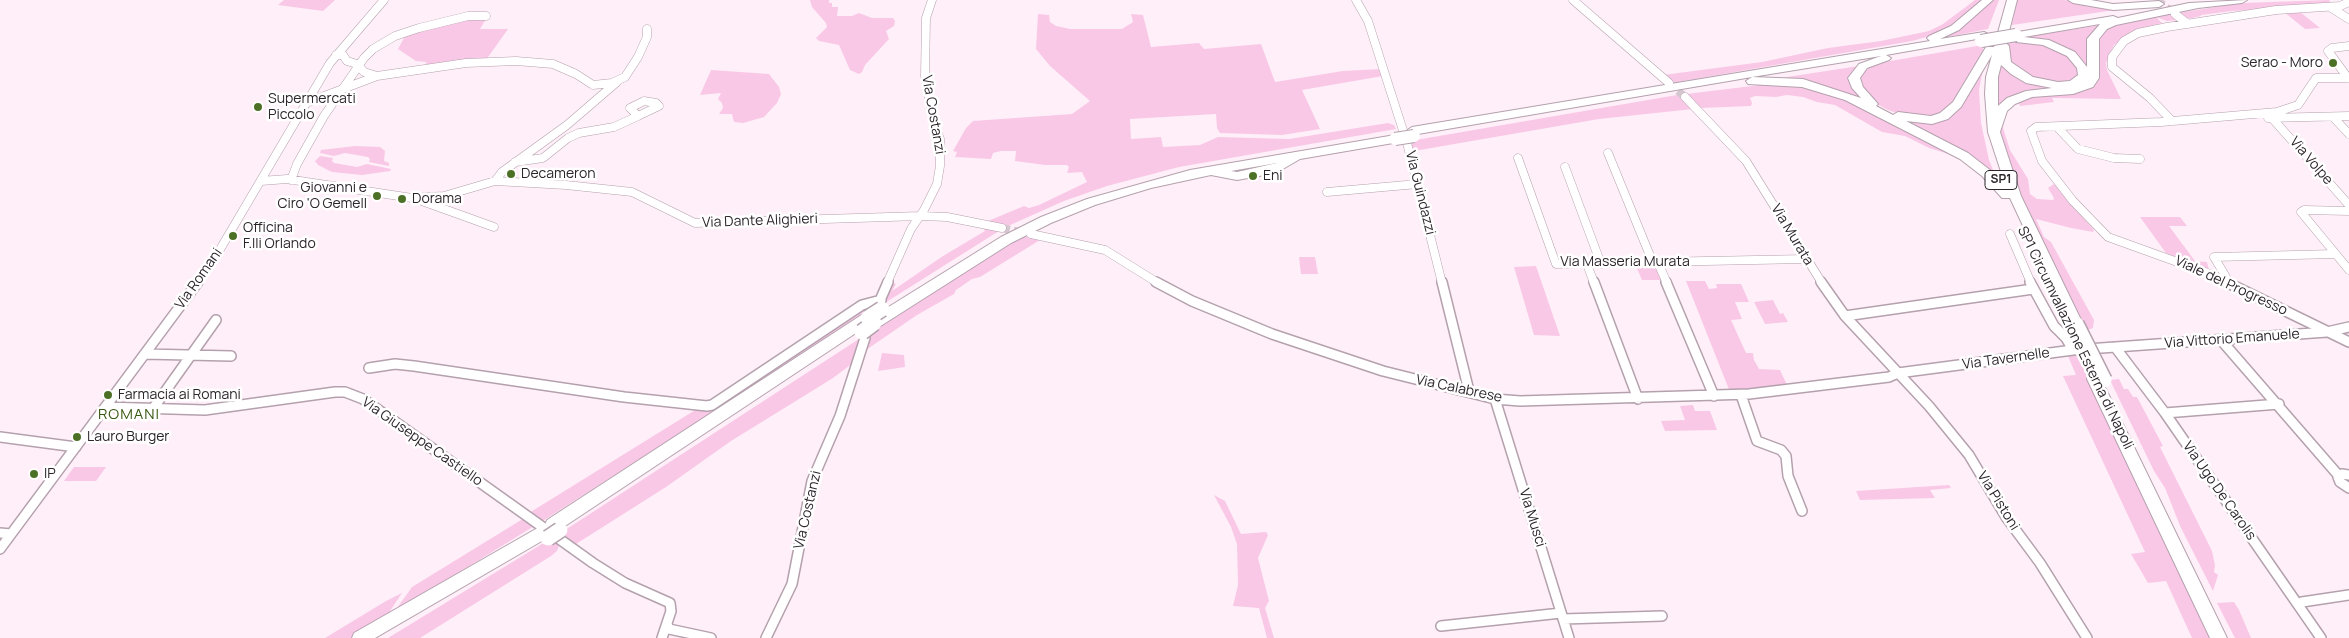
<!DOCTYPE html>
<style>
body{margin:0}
canvas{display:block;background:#ffeff8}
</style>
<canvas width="2349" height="638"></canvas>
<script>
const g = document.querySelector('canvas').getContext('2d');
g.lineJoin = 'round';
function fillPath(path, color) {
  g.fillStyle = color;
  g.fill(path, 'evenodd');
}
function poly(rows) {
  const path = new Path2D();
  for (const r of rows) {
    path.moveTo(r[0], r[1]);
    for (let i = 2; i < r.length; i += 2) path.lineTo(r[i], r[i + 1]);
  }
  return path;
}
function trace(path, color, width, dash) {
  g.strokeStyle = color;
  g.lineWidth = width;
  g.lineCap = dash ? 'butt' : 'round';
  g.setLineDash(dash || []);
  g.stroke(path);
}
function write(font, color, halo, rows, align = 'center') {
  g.font = font + ' Manrope,sans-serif';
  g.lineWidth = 5;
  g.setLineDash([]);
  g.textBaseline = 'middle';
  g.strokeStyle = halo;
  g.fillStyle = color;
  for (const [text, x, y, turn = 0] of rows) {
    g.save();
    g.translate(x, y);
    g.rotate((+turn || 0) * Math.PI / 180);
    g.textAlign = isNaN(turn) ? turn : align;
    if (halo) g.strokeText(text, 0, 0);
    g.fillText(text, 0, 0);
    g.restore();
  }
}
fillPath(poly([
 [284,0,335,0,323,11,278,5],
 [810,0,829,0,829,3,832,3,832,7,838,7,837,16,852,16,859,13,872,18,893,18,895,21,894,26,886,31,889,39,865,65,862,72,859,74,850,70,839,45,819,41,816,38,827,27,826,23,812,7],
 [1975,0,1983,0,1951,27,1941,33,1912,41,1672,83,1663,75,1762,62,1828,48,1881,41,1929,31,1943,24],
 [1991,0,1999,0,1988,29,1937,39],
 [2017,0,2065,0,2086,6,2115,10,2012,25],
 [2329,0,2331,3,2327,5,2232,11,2201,15,2201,16,2187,19,2177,13,2242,3],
 [2299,11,2320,28,2305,29,2284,12],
 [1038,14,1049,15,1050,22,1056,26,1070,29,1122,29,1133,22,1131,14,1143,15,1151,47,1199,43,1204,49,1261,44,1275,82,1343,71,1381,69,1383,76,1302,90,1320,129,1282,135,1220,133,1217,128,1216,114,1130,119,1131,139,1161,137,1163,147,1200,145,1218,137,1289,139,1388,123,1394,125,1396,129,1179,167,1107,186,1064,201,1008,226,988,221,1024,206,1029,208,1039,205,1087,182,1082,172,1067,173,1069,167,1067,165,1045,165,1015,161,1016,151,1001,151,993,153,991,159,955,157,957,152,953,151,966,128,973,121,1072,114,1090,101,1050,66,1036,49],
 [2172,14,2179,20,2167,21,2156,17,2162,23,2136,30,2114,45,2106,63,2107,70,2121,99,2052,98,2054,102,2020,106,2019,103,2016,104,2004,114,2003,128,2010,150,2028,179,2030,194,2037,199,2053,200,2054,198,2048,188,2054,184,2094,230,2093,232,2071,228,2036,219,2044,237,2051,242,2094,320,2093,328,2085,331,2021,197,2003,142,2000,129,2001,115,2010,104,2029,97,2082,90,2100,33,2113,24],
 [487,17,480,29,508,29,486,60,426,66,426,62,416,61,398,49,405,36,460,19],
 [2102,25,2085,82,2029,93,1999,108,1995,95,2001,60,2042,85,2084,79,2070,52,2018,38],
 [2007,42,2032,42,2063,51,2081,73,2070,83,2034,80,2005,58],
 [1983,45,1983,55,1950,109,1933,116,1902,115,1888,110,1877,104,1858,82,1864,68,1873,64],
 [1859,66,1855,70,1863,99,1890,115,1945,118,1983,68,1979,90,1981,123,1989,160,1998,182,1983,168,1855,99,1774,79],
 [711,70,769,74,779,87,781,94,777,103,764,117,743,123,734,122,732,114,719,114,723,108,722,103,718,99,721,93,700,95],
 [1777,83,1795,85,1845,98,1962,158,1929,148,1905,136,1882,132,1835,105,1817,102,1803,97,1787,95,1776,97,1755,96,1750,98,1752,103,1751,106,1701,108,1686,94],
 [1677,95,1693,109,1599,119,1414,151,1410,141],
 [355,146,380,147,385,151,384,161,389,163,389,166,369,162,370,159,368,157,345,153,334,156,320,153,321,150],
 [320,156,333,158,332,161,334,163,357,167,367,164,391,169,390,171,362,175,332,172,318,165,315,161],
 [2140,217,2180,217,2187,226,2169,226,2195,261,2207,262,2209,270,2166,253],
 [982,226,999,231,880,306,889,282,896,284,892,291,943,256,985,231],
 [1023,236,1040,240,980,277,972,279,956,290,954,294,917,315,866,350,869,332,977,262],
 [1299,257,1315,257,1318,274,1301,274],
 [1656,265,1662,280,1642,280,1636,266],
 [1536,266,1560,336,1534,335,1514,267],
 [1686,281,1705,281,1709,289,1717,288,1716,284,1741,284,1749,302,1735,302,1742,319,1731,320,1746,353,1753,353,1754,360,1759,369,1780,370,1787,385,1730,392],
 [1773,300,1780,314,1783,313,1788,322,1765,324,1754,302],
 [870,307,873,310,541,522,529,513,860,308],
 [862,337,853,363,833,378,731,441,666,487,576,544,559,534],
 [882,353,904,355,905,367,878,371],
 [2077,355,2174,556,2213,638,2192,638,2166,581,2148,583,2131,554,2145,552,2063,376,2076,375,2068,356],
 [2119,379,2124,389,2128,389,2133,397,2137,397,2163,446,2160,447,2212,551,2215,565,2214,572,2218,575,2213,591,2181,528,2165,488,2154,471,2110,380],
 [1693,405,1695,411,1710,411,1717,430,1665,431,1661,421,1685,420,1680,406],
 [74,467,106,467,96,481,64,481],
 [1949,485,1951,488,1930,490,1935,498,1860,500,1856,491],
 [1214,495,1225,501,1241,534,1266,532,1268,535,1258,558,1269,601,1265,608,1274,638,1267,638,1259,608,1233,606,1238,585,1237,544,1231,527],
 [526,517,536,525,352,638,325,638,386,601,402,593,390,611,397,608,412,587],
 [555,536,560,543,557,551,551,556,420,638,388,638],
 [2234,602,2239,610,2251,638,2235,638,2217,603]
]), '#fac8e7');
trace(poly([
 [2157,0,2175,14],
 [1669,83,1685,97],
 [1002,228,1024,233]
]), '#d5c7cf', 8, [8, 4]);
const minorFar1 = poly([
 [1356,0,1368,21,1407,143,1442,283],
 [1573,0,1669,83],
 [2330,7,2349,19],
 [2175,14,2188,24],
 [336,55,343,55,347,61,357,64,364,72,377,76],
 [2348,78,2328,51,2332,48,2349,46],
 [593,85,612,83,625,77,638,57,647,37,647,29],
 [1685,97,1746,161,1822,283],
 [644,101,656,103,659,106,638,116,630,108,644,101],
 [306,103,377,76,466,63,516,61,553,64,576,74,593,85],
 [2333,117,2349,134],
 [2268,118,2349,116],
 [2272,118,2349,205],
 [2172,121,2150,98,2112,67,2112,57,2124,41,2138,33,2167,27,2276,10,2340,6,2349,2],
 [2057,127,2078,149,2114,158,2140,159],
 [1608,153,1653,263],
 [1518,158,1556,264,1805,259],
 [515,162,543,158,568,138,579,133,614,127,638,116],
 [1565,167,1601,264],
 [291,180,297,164,324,116,364,58,373,49,395,36,419,28,468,16,486,16],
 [261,181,287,179,412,198,444,196,495,181,566,185,632,192,695,223,921,216,947,217,1002,228],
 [495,181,502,172,567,125,617,82],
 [1327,192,1418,184],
 [419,200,494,227],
 [2349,211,2304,210,2301,212,2349,270],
 [1031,234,1105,250,1158,283],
 [2010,234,2031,283],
 [1658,263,1667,283],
 [1587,264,1594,283],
 [2226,282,2226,277,2214,257,2335,254],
 [197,283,212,263,330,63,384,0],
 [887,283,911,229,924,210,937,184,940,166,940,139,934,123,925,76,926,18,932,0],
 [2229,283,2205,272,2108,237,2073,201,2042,161,2031,131,2036,127,2161,122,2277,112,2298,105,2316,78,2349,78]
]);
const minor = poly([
 [1156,282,1192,301,1272,334,1383,371,1495,399,1520,401,1749,394,1889,377,1898,373,2073,350,2327,332,2349,327],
 [1442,282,1469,391],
 [1594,282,1638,399],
 [1666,282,1714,396],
 [1821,282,1845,316,1929,406,1969,455,2006,517,2040,563,2087,638],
 [2030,282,2054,326,2066,338,2073,350],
 [2226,282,2349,342],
 [878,305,888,282],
 [1845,316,2033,289],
 [2221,340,2339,476],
 [2115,347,2165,413,2321,638],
 [145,354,231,356],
 [369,368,395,364,414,366,624,397,707,406,712,405,862,305,881,300],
 [1741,395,1757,441,1781,450,1786,456,1788,476,1802,511],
 [1495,399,1569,638],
 [105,407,205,410,335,392,345,392,363,399,593,563,625,583,670,603,671,611,662,638],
 [152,410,216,320],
 [2165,413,2279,404],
 [0,437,76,447],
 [2349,475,2342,474,2338,477,2340,482,2349,488],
 [0,533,11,534],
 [0,549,198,282],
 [2302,602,2349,595],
 [1563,619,1662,616],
 [667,624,669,629,711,638],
 [1441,626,1561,613],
 [766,638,792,584,812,481,840,416,865,338]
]);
const highway = poly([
 [1982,0,1993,0,1959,30,1940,39,1984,32,1990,35,1988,37,1886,55,1891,58,1889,60,1867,68,1860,78,1863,87,1878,104,1876,106,1893,115,1898,112,1931,116,1940,113,1953,102,1986,47,1994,47,2007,0,2017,0,2006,43,2009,46,2011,62,2033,77,2058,82,2070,81,2078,75,2077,68,2067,56,2043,45,2016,42,2016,38,2010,35,2012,33,2113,16,2118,18,2189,3,2247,0,2242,3,2198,8,2116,25,2107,29,2099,39,2099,78,2093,87,2073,94,2032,97,2015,104,2007,111,2000,132,2021,196,2083,324,2081,328,2076,329,2071,328,2069,324,2010,198,2002,198,1982,176,1960,159,1845,100,1802,87,1748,84,1746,81,1752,77,1412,135,1406,131,1412,127,1930,41,1927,38,1929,36,1951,26,1982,0],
 [2100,24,2087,39,2087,67,2075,52,2049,40,2024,37,2100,24],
 [1992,55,1986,77,1985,94,1988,132,2006,187,1990,170,1968,153,1906,121,1932,124,1948,119,1961,107,1992,55],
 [1881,56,1859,64,1848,78,1852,88,1861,98,1803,79,1752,77,1881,56],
 [2001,65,2011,74,2026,83,2052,88,2026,91,2007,98,1998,106,1998,77,2001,65],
 [2068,0,2091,0,2113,4,2159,1,2164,4,2159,7,2113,10,2073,3,2068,0],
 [1395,135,1401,139,1399,142,1300,159,1276,173,1237,180,1211,175,1151,188,1095,205,1051,223,1011,243,879,327,874,328,868,325,559,530,553,532,547,530,545,525,547,520,863,314,868,313,874,316,1001,237,1041,217,1087,199,1190,170,1395,135],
 [1277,163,1237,172,1231,171,1277,163],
 [2094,373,2099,375,2101,379,2227,638,2210,638,2087,379,2089,375,2094,373],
 [541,526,547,528,549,533,547,538,375,638,352,638,354,633,541,526]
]);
trace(minorFar1, '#b4a1ad', 9);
trace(minor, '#b4a1ad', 12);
trace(highway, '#b4a1ad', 2);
trace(minorFar1, '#fff', 8);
trace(minor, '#fff', 9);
fillPath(highway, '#fff');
const highwayBridgeFar1 = poly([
 [1981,41,2016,35],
 [1395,139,1414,136]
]);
const highwayBridge = poly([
 [868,318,882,309],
 [2076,324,2104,380],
 [862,332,874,323],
 [548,538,560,530]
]);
trace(highwayBridgeFar1, '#b4a1ad', 14, []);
trace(highwayBridge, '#b4a1ad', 18, []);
trace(highwayBridgeFar1, '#fff', 12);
trace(highwayBridge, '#fff', 15);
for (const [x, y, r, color] of [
 [2333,63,5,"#4d7027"],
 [258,107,5,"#4d7027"],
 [511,174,5,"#4d7027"],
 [1253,176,5,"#4d7027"],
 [377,196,5,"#4d7027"],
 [402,199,5,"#4d7027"],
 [233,236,5,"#4d7027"],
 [108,395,5,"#4d7027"],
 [77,437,5,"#4d7027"],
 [34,474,5,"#4d7027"]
]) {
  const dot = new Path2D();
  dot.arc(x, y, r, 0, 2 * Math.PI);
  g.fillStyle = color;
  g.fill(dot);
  trace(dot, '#fff', 2);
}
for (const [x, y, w] of [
 [2001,180,32]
]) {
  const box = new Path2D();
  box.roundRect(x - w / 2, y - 9.5, w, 19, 4);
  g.fillStyle = '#fff';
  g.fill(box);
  trace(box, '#2c252a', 1);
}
write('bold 12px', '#2c252a', null, [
 ["SP1",2001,180]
]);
write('14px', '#2c252a', '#fff', [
 ["Serao - Moro",2323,63,"right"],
 ["Supermercati",268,99],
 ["Piccolo",268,115],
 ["Decameron",521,174],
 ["Eni",1263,176],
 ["Giovanni e",367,188,"right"],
 ["Ciro 'O Gemell",367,204,"right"],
 ["Dorama",412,199],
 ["Officina",243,228],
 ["F.lli Orlando",243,244],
 ["Farmacia ai Romani",118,395],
 ["Lauro Burger",87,437],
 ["IP",44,474]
], 'left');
write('14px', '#2c252a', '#fff', [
 ["Via Costanzi",933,115,80],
 ["Via Volpe",2311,161,49],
 ["Via Guindazzi",1420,193,76],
 ["Via Dante Alighieri",760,221,-2],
 ["Via Murata",1792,235,59],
 ["Via Masseria Murata",1625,262],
 ["Via Romani",199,279,-55],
 ["Viale del Progresso",2231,286,25],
 ["SP1 Circumvallazione Esterna di Napoli",2075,338,64],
 ["Via Vittorio Emanuele",2232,339,-4],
 ["Via Tavernelle",2006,359,-8],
 ["Via Calabrese",1459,389,12],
 ["Via Giuseppe Castiello",422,442,35],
 ["Via Ugo De Carolis",2219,491,55],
 ["Via Pistoni",1998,501,58],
 ["Via Costanzi",808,510,-77],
 ["Via Musci",1532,518,73]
]);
g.letterSpacing = '1px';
write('15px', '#3a5815', '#fff', [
 ["ROMANI",129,415]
]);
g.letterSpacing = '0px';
</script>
